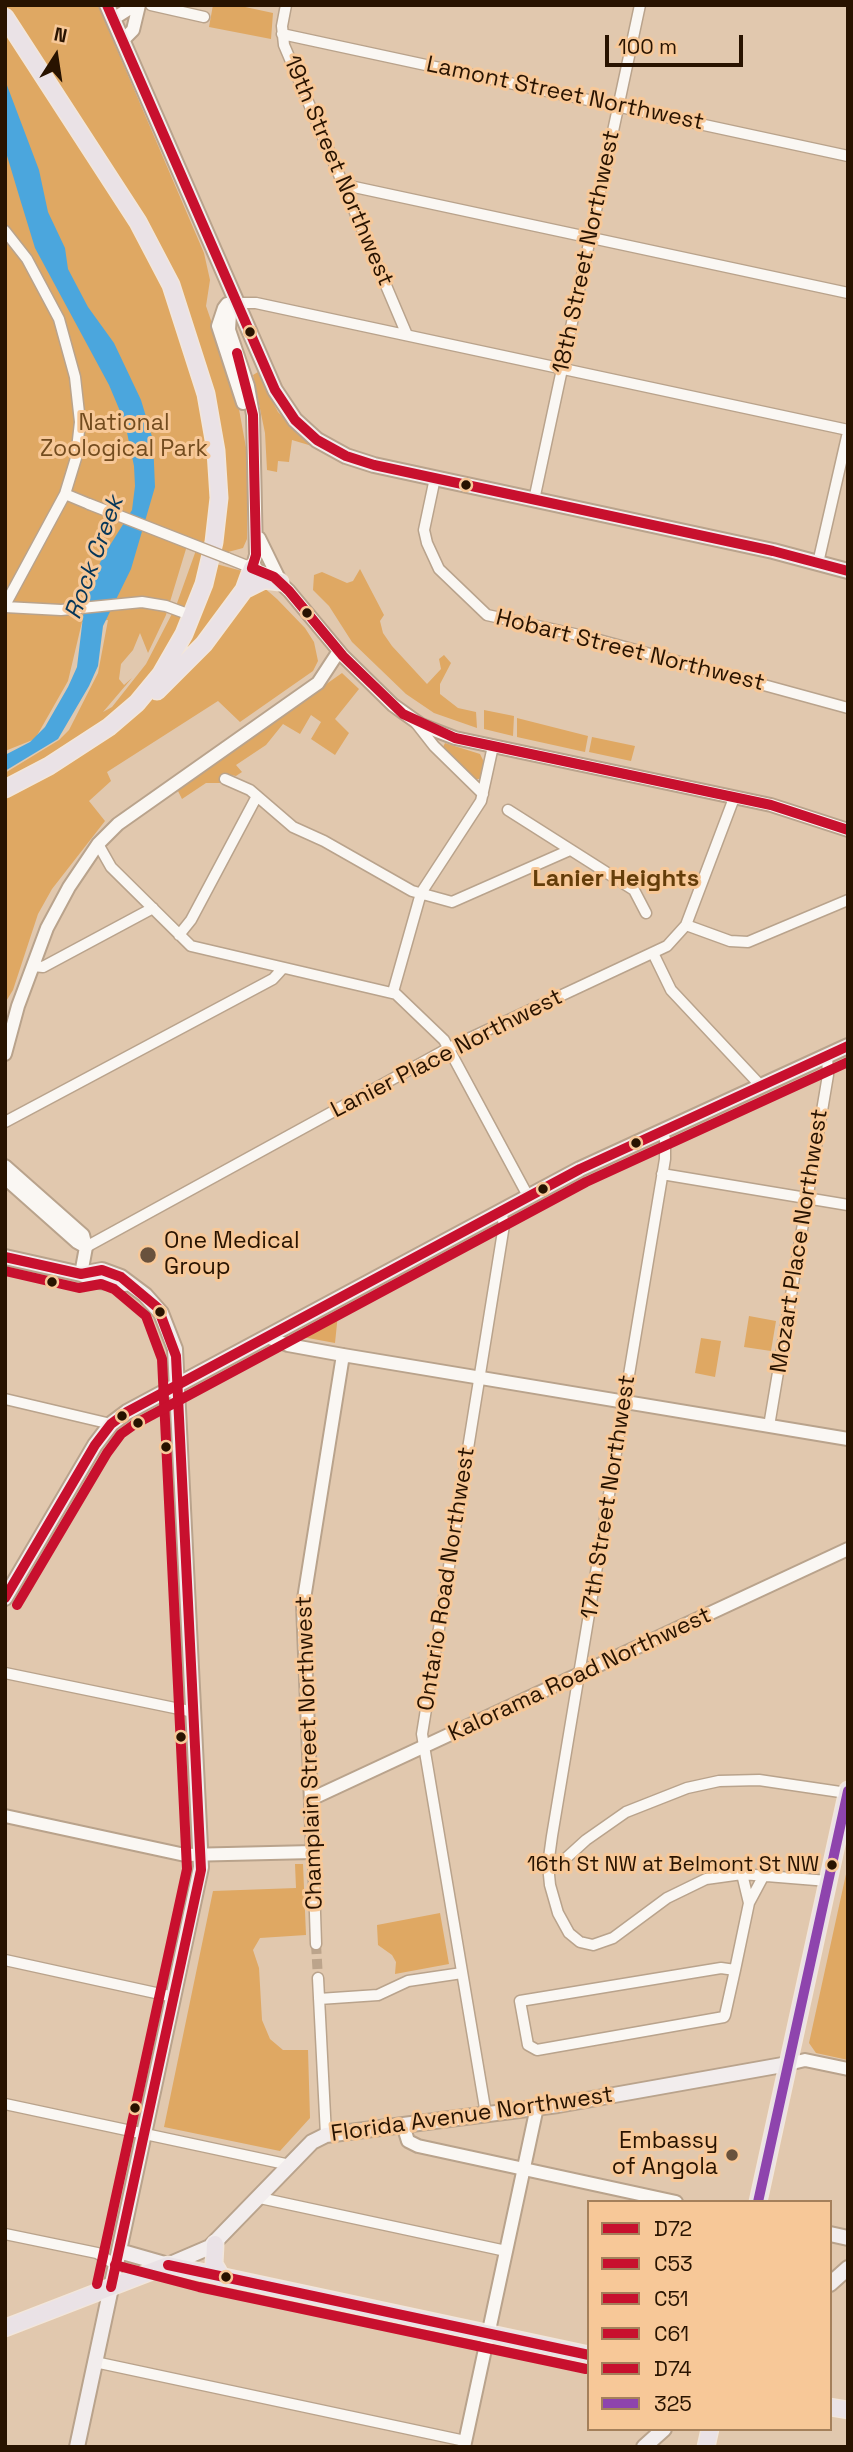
<!DOCTYPE html>
<style>
body{margin:0}
#map{position:relative;width:853px;height:2452px;overflow:hidden;background:#e1c8ae;font-family:"Space Grotesk",sans-serif}
canvas{display:block}
.frame{position:absolute;inset:0;border:7px solid #281300;pointer-events:none}
.legend{position:absolute;left:587px;top:2200px;width:245px;height:231px;box-sizing:border-box;background:#f7c898;border:2px solid #a4805b;margin:0;padding:9px 12px;list-style:none;font-size:21px;color:#281300}
.legend li{display:flex;align-items:center;gap:14px;height:35px}
.legend b{width:35px;border:2px solid #a4805b}
.north{position:absolute;left:21px;top:21px;width:70px;height:70px;-webkit-text-stroke:5px #f7c898;paint-order:stroke;rotate:12deg;font-size:19px;font-weight:700;line-height:28px;text-align:center;color:#281300}
.north::after{content:'';display:block;margin:auto;width:24px;height:32px;background:#281300;clip-path:polygon(50% 0,100% 100%,50% 72%,0 100%)}
.scale{position:absolute;left:605px;top:35px;width:138px;height:32px;box-sizing:border-box;border:4px solid #281300;border-top:0;padding-left:9px;font-size:21px;line-height:24px;white-space:nowrap;color:#281300;-webkit-text-stroke:5px #f7c898;paint-order:stroke}
</style>
<div id="map">
<canvas width="853" height="2452"></canvas>
<div class="frame"></div>
<ul class="legend">
<li><b style="height:9px;background:#c8102e"></b>D72</li>
<li><b style="height:9px;background:#c8102e"></b>C53</li>
<li><b style="height:9px;background:#c8102e"></b>C51</li>
<li><b style="height:9px;background:#c8102e"></b>C61</li>
<li><b style="height:9px;background:#c8102e"></b>D74</li>
<li><b style="height:9px;background:#8e44ad"></b>325</li>
</ul>
<div class="north">N</div>
<div class="scale">100 m</div>
</div>
<script>
const g = document.querySelector('canvas').getContext('2d');
g.lineJoin = 'round';
function fillPath(path, color) {
  g.fillStyle = color;
  g.fill(path, 'evenodd');
}
function poly(rows) {
  const path = new Path2D();
  for (const r of rows) {
    path.moveTo(r[0], r[1]);
    for (let i = 2; i < r.length; i += 2) path.lineTo(r[i], r[i + 1]);
  }
  return path;
}
function trace(path, color, width, dash) {
  g.strokeStyle = color;
  g.lineWidth = width;
  g.lineCap = dash ? 'butt' : 'round';
  g.setLineDash(dash || []);
  g.stroke(path);
}
function write(font, color, halo, rows, align = 'center') {
  g.font = font + ' "Space Grotesk",sans-serif';
  g.lineWidth = 6;
  g.setLineDash([]);
  g.textBaseline = 'middle';
  g.strokeStyle = halo;
  g.fillStyle = color;
  for (const [text, x, y, turn = 0] of rows) {
    g.save();
    g.translate(x, y);
    g.rotate((+turn || 0) * Math.PI / 180);
    g.textAlign = isNaN(turn) ? turn : align;
    if (halo) g.strokeText(text, 0, 0);
    g.fillText(text, 0, 0);
    g.restore();
  }
}
fillPath(poly([
 [5,5,98,5,204,253,210,280,206,306,236,393,247,453,247,539,243,548,228,552,216,564,246,572,277,599,305,628,314,642,318,661,313,671,240,722,218,701,107,772,111,781,89,801,105,821,52,889,38,914,13,990,5,1003,5,773,59,740,69,730,98,673,108,620,82,622,68,681,35,739,5,751],
 [189,539,197,542,195,553,176,606,146,664,112,707,103,712,132,678,124,685,119,679,121,664,133,650,140,633,148,653,166,615],
 [213,5,236,5,273,13,271,39,209,27],
 [258,372,278,412,312,446,292,440,289,462,278,461,277,472,267,470,265,433,253,375],
 [360,569,384,615,380,621,383,633,392,646,427,684,441,669,439,659,444,655,451,663,440,684,440,694,458,708,476,712,477,728,434,713,406,694,352,642,329,606,313,590,314,575,322,572,347,583,353,581],
 [342,673,359,689,335,719,349,733,335,755,311,739,321,722,311,715,300,734,283,724,266,745,236,765,242,772,236,776,225,774,222,783,206,783,182,799,177,789],
 [484,710,514,716,513,736,484,729],
 [517,718,588,736,585,752,517,737],
 [592,737,635,746,631,761,589,752],
 [445,743,480,754,484,762,481,779,474,779,443,747],
 [338,1314,335,1343,297,1336],
 [749,1316,776,1321,771,1351,744,1347],
 [701,1338,721,1341,715,1377,695,1373],
 [295,1864,303,1864,306,1935,260,1938,253,1950,259,1968,262,2020,270,2039,283,2050,308,2050,310,2118,280,2151,164,2127,213,1891,296,1888],
 [848,1865,848,2060,816,2053,809,2043],
 [440,1913,449,1964,395,1974,396,1962,392,1955,378,1945,377,1925]
]), '#dfa863');
fillPath(poly([
 [5,80,39,170,48,212,65,248,68,269,88,307,114,343,141,400,153,440,155,487,131,569,103,626,98,666,89,686,58,739,5,771,5,755,30,742,45,727,68,687,77,667,85,600,102,558,132,510,135,486,134,466,125,423,109,385,35,248,20,199,5,149]
]), '#4ba6dd');
trace(poly([
 [316,1944,318,1978]
]), '#bca48b', 10, [10, 5]);
const minor = poly([
 [151,5,204,17],
 [286,5,282,26,284,45,407,335],
 [282,34,848,156],
 [345,185,848,293],
 [5,231,27,259,59,319,75,377,80,422,76,458,65,494,5,605],
 [237,303,256,303,848,430],
 [435,478,424,530,427,543,439,569,487,615,588,637,848,708],
 [65,494,89,504],
 [534,500,640,5],
 [227,558,252,568],
 [818,563,848,432],
 [5,607,61,610,142,602,166,606,193,616],
 [416,723,434,746,483,794],
 [225,779,250,790,293,827,324,841,412,891,452,902,570,850],
 [508,810,634,890,646,913],
 [98,844,111,867,191,946,396,994,444,1040,528,1196],
 [686,925,730,941,748,942,848,900],
 [179,935,191,920,257,796],
 [653,953,671,990,761,1086],
 [33,966,43,967,153,908],
 [393,992,421,893,481,801,493,746],
 [5,1122,273,979,283,968],
 [660,1131,665,1139,665,1159,552,1836,548,1865,550,1885,558,1913,569,1933,580,1942,593,1945,613,1938,667,1898,706,1879,742,1874,828,1881],
 [662,1174,848,1205],
 [86,1247,449,1048,667,946,686,925,734,798],
 [5,1399,111,1424],
 [769,1426,828,1075,827,1055],
 [5,1673,194,1712],
 [313,1852,316,1944],
 [548,1865,564,1860,586,1840,626,1812,687,1788,719,1781,759,1780,847,1793],
 [742,1874,749,1903],
 [5,1960,174,1997],
 [735,1970,721,1968,520,2001,528,2045,537,2050,724,2017,725,2015,735,1970,749,1903,764,1875],
 [318,1978,326,2135],
 [319,1999,378,1995,408,1981,462,1973],
 [5,2104,290,2165],
 [486,2114,422,1734,504,1225,501,1210],
 [260,2198,506,2251],
 [5,2234,97,2253,116,2265],
 [95,2362,465,2441]
]);
const tertiary = poly([
 [113,19,135,5],
 [122,41,133,30,139,5],
 [236,303,227,304,224,308,218,326,243,403],
 [237,303,230,314,229,330,248,386,253,415,256,555,252,568,274,577,289,591,343,656,393,705,421,725,455,738,771,805,848,830],
 [259,538,280,581],
 [5,1054,18,1006,47,928,69,887,98,844,118,824,318,683,339,651],
 [5,1166,83,1235,86,1247,81,1274],
 [5,1178,77,1242,86,1247],
 [267,1337,288,1345,343,1355,848,1439],
 [311,1799,848,1549],
 [5,1816,185,1855,313,1852,303,1605,343,1355],
 [788,2064,805,2060,848,2069],
 [403,2125,408,2141,418,2146,676,2202],
 [464,2447,537,2107]
]);
const secondary = poly([
 [107,5,275,390,295,420,317,440,346,456,374,465,773,551,848,571],
 [5,1257,81,1274,99,1281,125,1284],
 [5,1598,95,1445,111,1424,127,1412,580,1169,848,1046],
 [830,2234,848,2238],
 [119,2251,168,2265,210,2247,312,2142,326,2135,558,2105,788,2064],
 [830,2284,848,2268],
 [77,2447,201,1867,175,1349,161,1313,145,1295,121,1277,102,1270,81,1274],
 [644,2447,664,2429]
]);
const primary = poly([
 [5,17,138,222,171,285,206,394,216,451,219,498,214,542,204,584,184,634,161,674,137,703,109,727,49,766,5,789],
 [244,590,252,568],
 [157,691,204,644,244,590,264,580,280,582],
 [758,2202,848,1790],
 [215,2244,214,2264,222,2278],
 [5,2328,168,2265,589,2355],
 [830,2407,848,2410],
 [706,2447,710,2429]
]);
trace(minor, '#b9a38c', 13);
trace(tertiary, '#b9a38c', 16);
trace(secondary, '#b9a38c', 18);
trace(primary, '#f2e6db', 19);
trace(minor, '#faf7f3', 10);
trace(tertiary, '#faf7f3', 12);
trace(secondary, '#f2eded', 14);
trace(primary, '#eae2e6', 16);
const minorBridge = poly([
 [89,504,227,558]
]);
trace(minorBridge, '#b9a38c', 13, []);
trace(minorBridge, '#faf7f3', 10);
trace(poly([
 [5,1598,95,1445,111,1424,127,1412,580,1169,848,1046]
]), '#c8102e', 10);
trace(poly([
 [5,1257,81,1274,102,1270,121,1277,158,1308,176,1356,201,1870,111,2287],
 [168,2265,589,2355]
]), '#c8102e', 10);
trace(poly([
 [5,1271,79,1288,101,1284,114,1289,146,1316,162,1359,187,1869,97,2284],
 [115,2265,199,2287,586,2369]
]), '#c8102e', 10);
trace(poly([
 [107,5,275,390,295,420,317,440,346,456,374,465,773,551,848,571],
 [237,353,253,415,256,555,252,568,274,577,289,591,343,656,403,714,455,738,771,805,848,830]
]), '#c8102e', 10);
trace(poly([
 [17,1605,107,1453,121,1434,135,1424,586,1182,848,1062]
]), '#c8102e', 10);
trace(poly([
 [758,2202,848,1791]
]), '#8e44ad', 10);
for (const [x, y, r, color] of [
 [250,332,6,"#281300"],
 [466,485,6,"#281300"],
 [307,613,6,"#281300"],
 [636,1143,6,"#281300"],
 [543,1189,6,"#281300"],
 [148,1255,9,"#69523d"],
 [52,1282,6,"#281300"],
 [160,1312,6,"#281300"],
 [122,1416,6,"#281300"],
 [138,1423,6,"#281300"],
 [166,1447,6,"#281300"],
 [181,1737,6,"#281300"],
 [832,1865,6,"#281300"],
 [135,2108,6,"#281300"],
 [732,2155,7,"#69523d"],
 [226,2277,6,"#281300"]
]) {
  const dot = new Path2D();
  dot.arc(x, y, r, 0, 2 * Math.PI);
  g.fillStyle = color;
  g.fill(dot);
  trace(dot, '#f7c898', 2.5);
}
write('21px', '#281300', '#f7c898', [
 ["16th St NW at Belmont St NW",819,1865]
], 'right');
write('23px', '#281300', '#f7c898', [
 ["Lamont Street Northwest",565,94,12],
 ["19th Street Northwest",338,171,67],
 ["18th Street Northwest",587,252,-78],
 ["Hobart Street Northwest",630,651,14],
 ["Lanier Place Northwest",447,1054,-27],
 ["Mozart Place Northwest",800,1241,-81],
 ["17th Street Northwest",609,1497,-81],
 ["Ontario Road Northwest",447,1579,-81],
 ["Kalorama Road Northwest",580,1675,-25],
 ["Champlain Street Northwest",310,1753,-92],
 ["Florida Avenue Northwest",472,2115,-8]
]);
write('23px', '#734c1f', '#f7c898', [
 ["National",124,424],
 ["Zoological Park",124,450]
]);
write('23px', '#281300', '#f7c898', [
 ["One Medical",164,1242],
 ["Group",164,1268],
 ["Embassy",718,2142,"right"],
 ["of Angola",718,2168,"right"]
], 'left');
write('italic 24px', '#053659', '#f7c898', [
 ["Rock Creek",95,558,-70]
]);
write('bold 24px', '#643d0a', '#f7c898', [
 ["Lanier Heights",616,879]
]);
</script>
